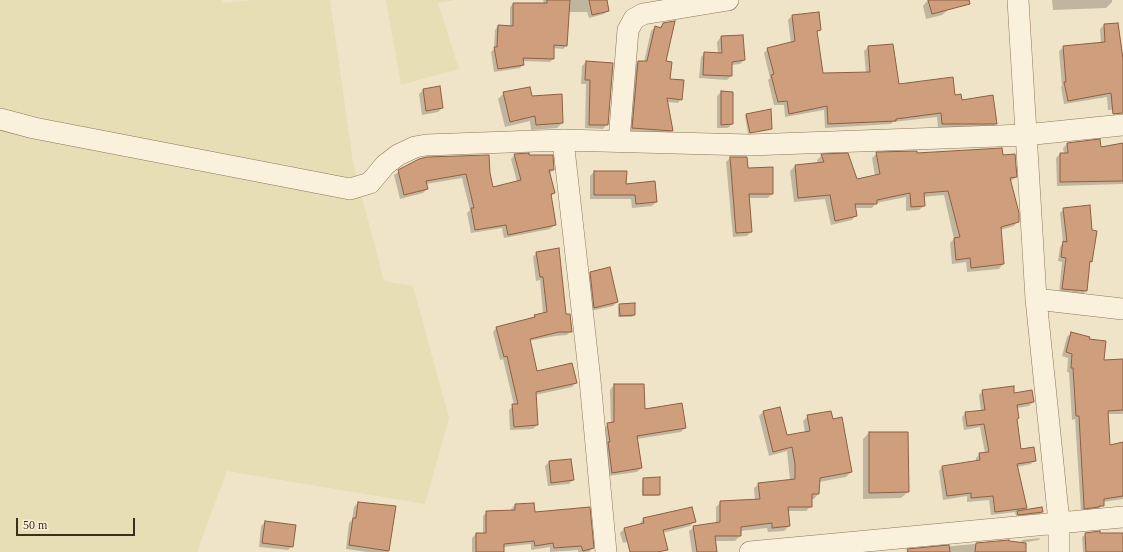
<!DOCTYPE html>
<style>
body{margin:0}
#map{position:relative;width:1123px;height:552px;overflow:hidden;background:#f0e4c8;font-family:"Times New Roman",serif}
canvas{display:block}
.scale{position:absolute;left:16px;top:518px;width:119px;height:18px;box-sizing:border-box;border:2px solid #3d2e20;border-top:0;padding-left:5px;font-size:12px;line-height:14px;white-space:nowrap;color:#3d2e20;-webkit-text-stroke:3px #f7eed8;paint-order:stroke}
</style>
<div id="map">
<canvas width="1123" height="552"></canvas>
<div class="scale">50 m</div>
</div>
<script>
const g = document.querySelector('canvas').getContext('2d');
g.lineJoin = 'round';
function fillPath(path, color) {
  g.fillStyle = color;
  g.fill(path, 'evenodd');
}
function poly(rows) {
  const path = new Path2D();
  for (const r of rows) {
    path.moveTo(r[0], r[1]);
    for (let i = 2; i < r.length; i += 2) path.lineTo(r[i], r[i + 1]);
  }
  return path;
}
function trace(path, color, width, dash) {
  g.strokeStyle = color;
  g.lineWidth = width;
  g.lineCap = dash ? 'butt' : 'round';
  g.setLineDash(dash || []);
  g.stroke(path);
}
fillPath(poly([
 [0,0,222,0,222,3,253,0,330,0,353,163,384,281,413,286,449,418,425,504,227,471,197,552,0,552],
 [386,0,456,0,438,3,459,69,401,85]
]), '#e6deb5');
fillPath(poly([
 [543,0,606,0,608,11,604,14,589,18,587,12,569,12,566,46,563,49,553,48,553,59,550,62,522,61,523,65,520,68,494,72,491,52,494,49,495,30,498,26,510,27,510,7,513,4,544,4],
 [928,0,945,0,948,10,942,15,926,19,923,6],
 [1052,0,1112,0,1112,2,1106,8,1053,10],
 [792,16,820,30,816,33,822,74,866,73,864,51,868,47,898,85,954,96,996,124,992,128,938,128,937,117,893,122,891,124,825,128,824,110,785,117,784,105,774,105,768,80,770,78,764,53,768,49,791,43,788,20],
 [663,24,665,62,669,80,681,99,678,103,667,102,672,131,668,134,629,131,634,66,638,62,644,62,651,31,655,27,659,28],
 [1117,24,1123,60,1123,109,1108,110,1107,97,1064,104,1061,87,1062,86,1059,51,1064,47,1101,44,1100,29,1104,25],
 [721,37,744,60,740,64,731,65,731,76,727,80,699,78,701,57,705,53,718,54,717,42],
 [586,62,607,124,603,129,585,128,586,84,581,84,582,66],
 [439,87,442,108,438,112,422,115,419,94,423,90],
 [721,92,732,124,728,128,717,128,717,96],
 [504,93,531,97,562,123,557,128,531,130,530,121,505,127,498,99],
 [747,114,771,128,748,134,745,116],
 [1067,144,1100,148,1123,144,1123,184,1057,186,1056,158,1060,154,1064,154,1063,148],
 [877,153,1002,157,1016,177,1010,182,1018,221,1014,226,1000,230,1003,264,999,269,967,272,966,262,952,264,950,243,954,239,944,195,923,197,924,206,919,210,906,211,906,197,876,203,872,208,855,208,856,215,852,220,831,225,825,199,794,202,790,171,795,166,818,164,817,160,822,155,856,180,875,176,872,158],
 [515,155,553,170,549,174,554,193,551,196,555,225,550,229,504,238,502,228,471,233,467,213,470,210,462,178,426,184,427,189,423,193,400,199,394,175,419,159,489,174,493,188,517,182,511,159],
 [730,158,746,158,748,169,772,194,768,198,749,198,751,232,747,236,733,237,726,162],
 [594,172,625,185,656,202,652,206,632,208,631,199,590,199,590,176],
 [1064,209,1091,261,1089,263,1086,291,1082,295,1059,293,1062,262,1058,261,1060,247,1063,243,1060,213],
 [537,252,571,331,567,335,555,336,529,341,536,373,576,383,572,387,535,395,537,425,533,429,510,430,509,410,514,405,503,359,500,360,493,332,497,327,531,319,535,316,543,314,540,280,536,281,533,257],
 [590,272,617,302,613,306,590,311,586,277],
 [620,305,634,315,632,317,618,317,618,307],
 [1071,333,1088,340,1103,362,1123,360,1123,414,1107,414,1109,447,1123,443,1123,499,1103,502,1103,505,1099,509,1081,512,1075,419,1072,420,1069,372,1067,372,1068,358,1062,356,1067,337],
 [614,385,644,410,685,428,681,432,637,439,641,468,637,472,608,476,603,428,611,424,610,390],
 [983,391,1014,394,1033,402,1029,406,1017,408,1018,418,1016,421,1020,451,1035,460,1031,464,1017,467,1026,507,1022,511,1042,512,1040,514,1016,516,1015,512,991,515,989,500,967,502,967,496,943,500,939,471,943,466,976,462,976,458,980,454,985,453,980,427,964,430,962,417,966,413,981,411,979,395],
 [764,411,786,436,805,432,803,421,808,416,851,472,846,477,819,482,818,494,814,499,811,499,811,506,806,511,787,511,789,526,784,531,768,532,767,528,740,531,740,536,735,541,715,541,716,552,692,552,689,531,694,527,716,524,716,507,721,502,755,501,754,488,759,484,790,480,787,451,769,456,759,416],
 [869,433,907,433,908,492,901,498,863,499,863,439],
 [549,462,573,480,569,484,548,486,545,466],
 [644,479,659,494,657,496,642,496,642,481],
 [358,503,394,507,388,552,367,552,346,549,349,523,352,520,354,507],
 [533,504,534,513,593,548,589,552,578,552,578,550,550,552,550,547,531,550,531,544,503,547,503,552,472,552,472,538,476,534,483,534,483,516,487,512,511,512,511,509,515,505],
 [691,508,694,522,690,526,623,543,620,533,624,529,639,525,643,519],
 [265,522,292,546,288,550,259,547,261,526],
 [1086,534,1123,534,1123,552,1083,552,1082,537],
 [1040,538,1039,540,1021,543,1022,540],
 [1008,541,1007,552,906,552,908,550]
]), '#0003');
const building = poly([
 [547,0,570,0,567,46,554,45,554,59,523,58,524,65,498,69,494,47,497,47,498,25,513,26,513,3,547,3,547,0],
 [589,0,607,0,609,11,592,15,589,0],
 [928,0,969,0,970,4,932,14,928,0],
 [819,12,821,30,817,31,823,73,870,72,868,46,893,44,899,84,953,77,955,95,961,94,962,100,993,95,997,124,942,124,941,113,896,119,896,121,828,124,827,106,789,114,787,101,778,102,771,75,774,74,767,48,795,41,792,15,819,12],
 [675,21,666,61,672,62,670,79,684,80,682,100,667,98,673,131,632,128,638,61,647,61,655,26,661,28,663,23,675,21],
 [1118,23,1123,59,1123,113,1113,114,1111,93,1068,101,1064,82,1066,82,1063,46,1105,42,1104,24,1118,23],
 [743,35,745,60,732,62,732,76,703,75,704,52,722,53,721,36,743,35],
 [586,61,613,63,608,125,589,125,590,80,585,80,586,61],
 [440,86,443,108,426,111,423,89,440,86],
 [530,87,532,96,562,94,563,123,536,125,535,116,510,122,503,92,530,87],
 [721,91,733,92,733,124,721,125,721,91],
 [771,109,772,129,750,133,746,114,771,109],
 [1100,139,1101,147,1123,143,1123,181,1060,182,1060,153,1068,153,1067,143,1100,139],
 [1002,148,1003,155,1015,154,1017,177,1010,178,1019,213,1019,222,1001,227,1004,264,971,268,970,258,956,260,954,238,960,237,948,191,924,193,925,206,911,207,910,193,877,200,877,204,855,204,857,216,835,221,830,195,798,198,795,165,824,162,821,154,848,153,857,179,880,174,876,152,917,151,917,153,1002,148],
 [529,153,529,155,553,155,554,170,549,170,555,193,551,194,556,225,508,235,506,225,475,230,471,208,474,208,466,174,426,181,428,189,404,195,398,170,419,159,427,157,489,155,490,173,493,187,521,180,514,154,529,153],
 [730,157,747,157,748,168,773,167,773,194,749,194,752,232,736,233,730,157],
 [594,171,627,171,626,184,655,181,657,202,636,204,635,195,594,195,594,171],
 [1090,205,1092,230,1097,231,1092,262,1090,261,1087,291,1062,289,1066,258,1061,257,1063,241,1067,242,1063,208,1090,205],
 [559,248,566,314,570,314,572,332,559,332,530,339,537,371,572,363,577,383,536,392,538,425,514,427,512,404,518,404,507,356,504,357,496,327,535,317,534,315,547,312,543,277,540,277,536,252,559,248],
 [610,267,618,302,594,308,590,272,610,267],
 [635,303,635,315,620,316,619,304,635,303],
 [1071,332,1090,337,1089,339,1106,341,1104,360,1123,359,1123,410,1108,411,1110,445,1123,442,1123,496,1104,499,1104,506,1099,506,1099,507,1084,509,1084,506,1079,416,1076,416,1073,368,1071,368,1072,354,1066,352,1071,332],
 [614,384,644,384,645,409,682,403,686,428,637,436,642,468,612,473,608,442,610,442,607,423,614,422,614,384],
 [1014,386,1014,393,1032,390,1034,402,1017,405,1019,418,1017,419,1021,449,1034,447,1036,461,1017,464,1027,508,995,512,993,496,971,498,971,493,947,496,942,466,980,460,979,453,989,452,984,424,967,426,965,412,985,410,982,390,1014,386],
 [780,407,787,435,810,431,807,415,831,411,833,419,842,417,852,472,820,478,819,494,812,494,812,507,788,507,790,526,772,528,772,523,741,527,741,536,715,536,717,552,697,552,693,526,720,522,720,501,760,499,758,483,795,479,795,464,792,447,773,452,763,411,780,407],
 [869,432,908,432,909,492,869,493,869,432],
 [571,459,574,480,551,483,549,461,571,459],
 [660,477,660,495,643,495,643,478,660,477],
 [358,502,396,506,389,551,349,545,353,518,356,518,358,502],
 [534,503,535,512,590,507,594,548,583,551,581,546,554,548,553,543,535,546,534,541,504,544,504,552,476,552,476,533,486,533,486,511,515,510,515,504,534,503],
 [692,507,696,522,663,530,668,550,657,552,630,552,624,528,644,523,643,518,692,507],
 [1042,507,1043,512,1018,515,1017,511,1042,507],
 [265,521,296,525,293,547,262,543,265,521],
 [1100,531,1100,533,1123,533,1123,552,1086,552,1085,533,1100,531],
 [1009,540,1009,541,1026,543,1026,552,975,552,976,543,1009,540],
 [949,545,950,552,908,552,907,549,949,545]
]);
fillPath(building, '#cf9f7d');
trace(building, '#8d5f41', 1);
const minor = poly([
 [1018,0,1036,299,1059,522,1059,552],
 [0,119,34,128,350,189,370,183,385,165,398,155,415,147,426,145,563,140,749,145,1025,135,1123,125],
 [563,140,590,380,606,552],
 [619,141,628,30,634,19,643,14,728,0],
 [1036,299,1123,309],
 [750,552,1123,517]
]);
trace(minor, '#8d765c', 22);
trace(minor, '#faf1dc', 21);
</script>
